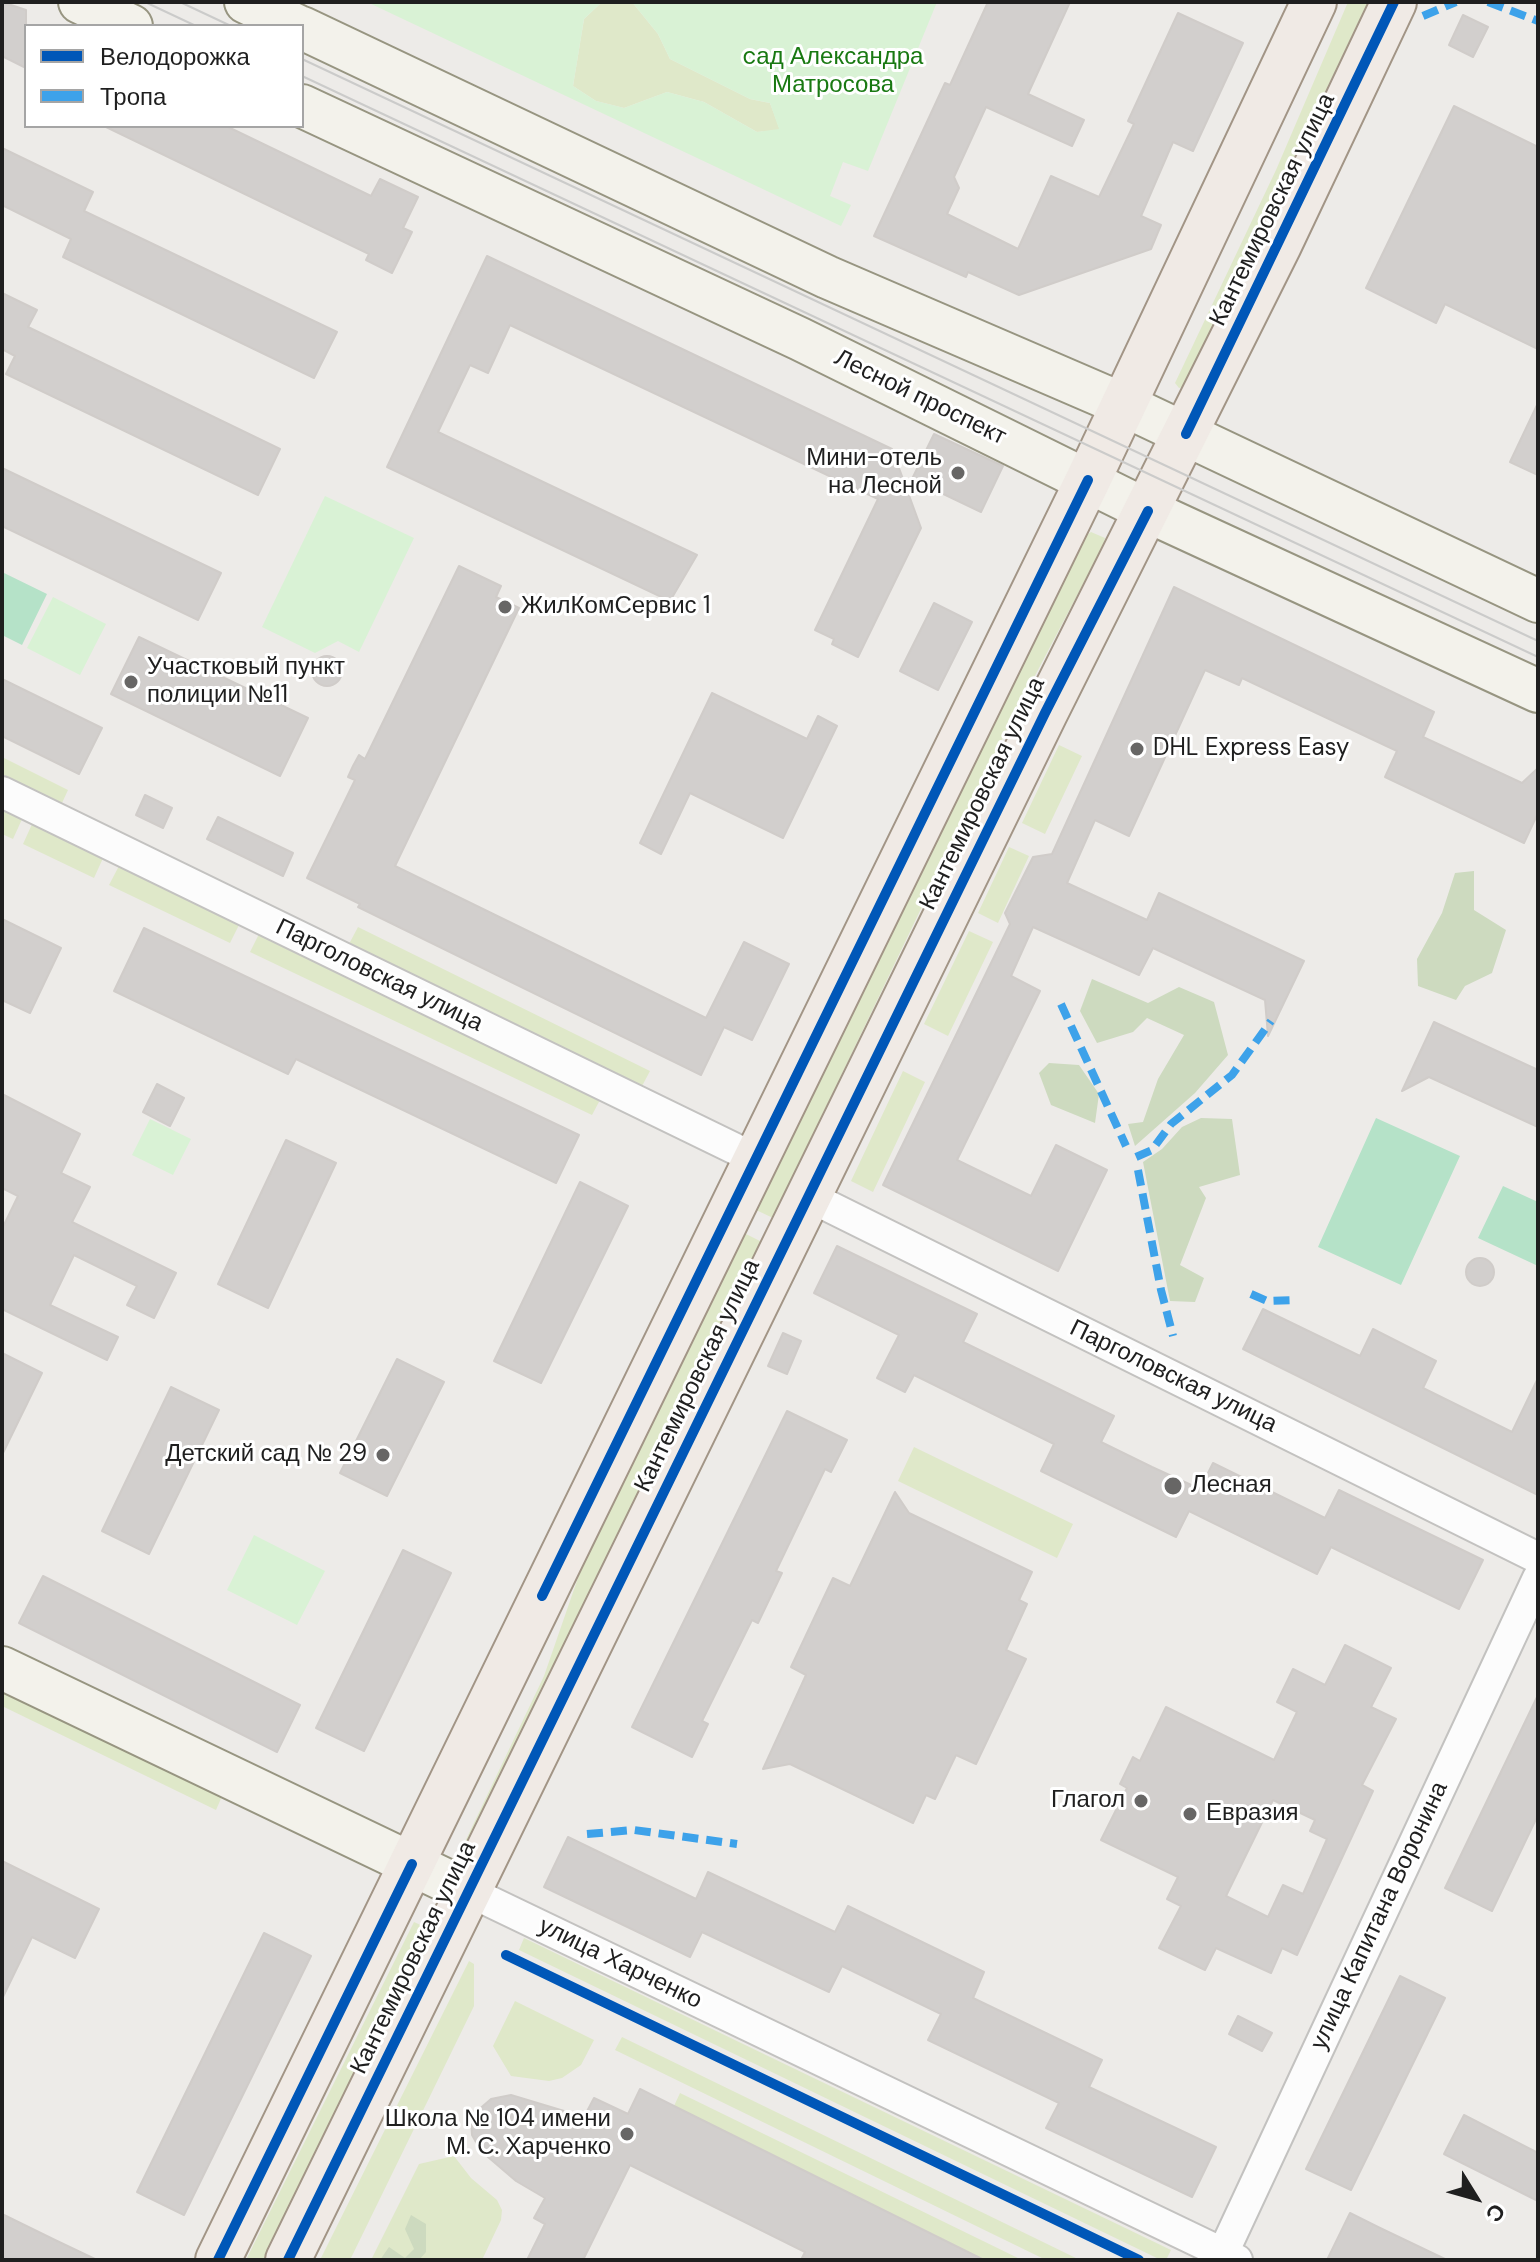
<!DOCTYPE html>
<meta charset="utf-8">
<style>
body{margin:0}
#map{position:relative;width:1540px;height:2262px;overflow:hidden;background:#edebe8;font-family:"DM Sans",sans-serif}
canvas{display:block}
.frame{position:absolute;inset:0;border:4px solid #1f1f1f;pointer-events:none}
.legend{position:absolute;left:24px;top:24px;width:280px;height:104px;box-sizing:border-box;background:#fff;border:2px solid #a5a5a5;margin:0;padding:10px 14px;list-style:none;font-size:24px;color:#1f1f1f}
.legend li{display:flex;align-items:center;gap:16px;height:40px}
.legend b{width:40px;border:2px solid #a5a5a5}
.north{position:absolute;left:1436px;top:2158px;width:80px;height:80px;-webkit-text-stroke:6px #fff;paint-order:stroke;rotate:127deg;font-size:22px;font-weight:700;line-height:32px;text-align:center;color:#1f1f1f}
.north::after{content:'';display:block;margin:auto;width:28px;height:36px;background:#1f1f1f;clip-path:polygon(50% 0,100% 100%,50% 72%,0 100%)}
</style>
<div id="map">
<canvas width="1540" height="2262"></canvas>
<div class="frame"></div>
<ul class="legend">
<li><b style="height:10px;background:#0057b8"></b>Велодорожка</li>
<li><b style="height:10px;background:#3da2ea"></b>Тропа</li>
</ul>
<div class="north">С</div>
</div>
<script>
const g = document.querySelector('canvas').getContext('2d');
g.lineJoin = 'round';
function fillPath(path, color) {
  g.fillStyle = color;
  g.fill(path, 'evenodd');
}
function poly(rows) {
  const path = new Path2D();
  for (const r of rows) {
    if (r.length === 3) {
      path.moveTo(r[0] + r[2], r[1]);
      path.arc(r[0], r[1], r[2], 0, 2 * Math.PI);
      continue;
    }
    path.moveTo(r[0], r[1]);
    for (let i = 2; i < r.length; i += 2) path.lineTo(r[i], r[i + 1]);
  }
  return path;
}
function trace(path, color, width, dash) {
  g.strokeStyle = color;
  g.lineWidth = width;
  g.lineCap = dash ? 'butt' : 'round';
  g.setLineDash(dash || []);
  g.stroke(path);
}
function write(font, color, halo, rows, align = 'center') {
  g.font = font + ' "DM Sans",sans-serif';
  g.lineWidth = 6;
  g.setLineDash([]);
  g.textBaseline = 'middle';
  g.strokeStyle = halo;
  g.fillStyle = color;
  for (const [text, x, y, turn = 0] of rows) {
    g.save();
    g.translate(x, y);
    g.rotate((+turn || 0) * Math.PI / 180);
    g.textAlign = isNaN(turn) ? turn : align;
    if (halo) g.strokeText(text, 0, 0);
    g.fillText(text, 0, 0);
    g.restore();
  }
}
fillPath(poly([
 [602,2,632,2,658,34,670,59,750,99,770,103,780,130,757,132,704,102,667,92,624,108,596,101,573,86,584,19],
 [1348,2,1368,2,1184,387,1179,388,1175,383,1276,170],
 [1091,532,1105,538,1103,546,1007,729,773,1218,754,1209,1085,536],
 [1059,745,1082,756,1045,834,1022,823],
 [2,757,68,790,62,803,2,774],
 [2,807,23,817,13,839,2,834],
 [33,822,104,856,94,878,23,844],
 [1009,847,1029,856,998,923,978,913],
 [120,864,240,923,230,943,109,885],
 [358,927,650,1071,641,1088,349,944],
 [969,931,993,942,948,1036,924,1024],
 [260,932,600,1100,592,1115,250,952],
 [903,1071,925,1082,873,1192,851,1181],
 [742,1232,762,1242,466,1854,462,1848,544,1676,588,1549],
 [914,1447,1073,1524,1057,1558,898,1481],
 [2,1687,223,1794,216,1810,2,1706],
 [414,1922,434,1931,271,2260,246,2260],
 [524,1938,741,2043,1171,2250,1166,2260,1161,2260,519,1950],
 [469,1961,474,1964,474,2006,350,2260,320,2260],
 [515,2001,594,2040,581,2065,562,2078,549,2081,511,2076,493,2046],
 [622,2037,1080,2260,1046,2260,615,2050],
 [680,2093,1022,2260,984,2260,674,2106],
 [454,2156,471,2178,497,2200,502,2210,501,2220,482,2260,371,2260,419,2164]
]), '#dfe8c9');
fillPath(poly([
 [1474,871,1474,910,1506,930,1492,973,1465,986,1456,1000,1418,986,1417,959,1442,913,1455,873],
 [1092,979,1148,1003,1179,987,1214,1002,1228,1055,1195,1093,1135,1146,1128,1124,1143,1122,1158,1079,1184,1035,1147,1018,1133,1032,1097,1043,1080,1011],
 [1049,1063,1079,1065,1099,1094,1095,1123,1051,1105,1039,1073],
 [1201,1118,1232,1119,1240,1175,1199,1187,1206,1198,1180,1265,1204,1278,1195,1302,1170,1301,1143,1162,1162,1149,1182,1127],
 [411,2215,426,2224,426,2252,419,2260,380,2260,389,2247,405,2258,414,2249,405,2229]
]), '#cddabf');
fillPath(poly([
 [367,2,602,2,584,19,573,86,596,101,624,108,667,92,704,102,757,132,779,129,770,103,750,99,670,59,658,34,632,2,937,2,868,171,843,162,830,196,851,205,841,226],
 [325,496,414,538,359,652,338,641,315,653,262,627],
 [53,597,106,624,80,675,27,648],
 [150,1119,191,1139,173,1175,132,1155],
 [254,1535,325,1571,297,1625,227,1590]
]), '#d9f2d5');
fillPath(poly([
 [2,572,47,594,22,645,2,635],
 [1376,1118,1460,1156,1401,1285,1318,1247],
 [1503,1186,1538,1202,1538,1266,1478,1238]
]), '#b5e2c8');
const building = poly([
 [2,2,26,10,26,68,2,56,2,2],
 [988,2,1070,2,1028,94,1084,120,1072,146,986,107,954,177,959,188,947,214,1018,249,1051,176,1099,197,1134,124,1128,121,1178,13,1243,43,1193,151,1173,142,1141,216,1161,225,1151,249,1019,295,968,272,966,277,874,236,945,83,950,85,988,2],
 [1463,15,1488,27,1473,57,1449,45,1463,15],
 [1454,106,1538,147,1538,349,1445,304,1436,323,1366,288,1454,106],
 [104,126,226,126,371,196,380,179,418,197,403,228,412,232,392,273,366,260,369,254,104,126],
 [2,148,93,192,84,211,337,332,314,378,63,257,71,239,2,205,2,148],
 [487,256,892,449,921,528,858,657,832,644,834,639,815,630,878,499,510,325,488,373,470,365,438,432,697,555,670,601,387,467,487,256],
 [2,293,37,310,28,327,280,449,258,495,6,374,15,356,2,349,2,293],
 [1538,403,1538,475,1510,462,1538,403],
 [934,434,1003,466,981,512,912,479,934,434],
 [2,468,221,573,198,620,2,526,2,468],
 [459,566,501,586,496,597,519,608,395,866,706,1018,744,942,789,964,752,1040,724,1027,701,1075,358,907,360,904,307,878,355,780,348,777,353,766,359,755,365,759,459,566],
 [1174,587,1434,712,1423,737,1522,783,1538,768,1538,813,1524,843,1385,777,1397,751,1242,678,1239,685,1205,670,1129,836,1095,820,1067,883,1147,920,1159,893,1304,961,1268,1036,1265,1000,1153,948,1139,975,1033,927,1011,976,1040,991,957,1160,1031,1196,1056,1145,1107,1170,1058,1271,883,1185,1010,924,1005,913,1033,857,1052,854,1174,587],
 [934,603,972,622,938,690,900,671,934,603],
 [139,637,308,718,280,776,111,694,139,637],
 [327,671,15],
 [2,679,102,728,79,774,2,736,2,679],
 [712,693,807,739,818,716,837,726,783,838,690,793,661,854,640,843,712,693],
 [145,795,172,808,163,828,136,815,145,795],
 [218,817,293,853,283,876,207,839,218,817],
 [2,919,61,948,30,1013,2,1000,2,919],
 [144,928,579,1135,556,1183,296,1059,288,1074,114,991,144,928],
 [1434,1022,1538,1070,1538,1127,1429,1077,1402,1091,1434,1022],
 [157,1084,184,1098,170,1126,143,1112,157,1084],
 [2,1094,80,1134,61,1173,90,1187,72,1222,176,1273,154,1318,127,1305,137,1286,74,1255,50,1305,118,1337,107,1360,2,1309,2,1229,18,1196,2,1188,2,1094],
 [286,1140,336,1163,268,1308,218,1284,286,1140],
 [580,1182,628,1206,541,1383,494,1361,580,1182],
 [837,1246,977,1314,963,1342,1114,1416,1101,1442,1152,1467,1200,1489,1213,1463,1325,1518,1339,1490,1483,1560,1459,1609,1331,1547,1317,1574,1189,1511,1176,1537,1041,1471,1054,1444,914,1375,905,1392,877,1378,899,1335,814,1293,837,1246],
 [1480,1272,14],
 [1263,1309,1360,1356,1373,1329,1436,1361,1423,1388,1512,1432,1538,1378,1538,1495,1243,1349,1263,1309],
 [783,1333,801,1341,787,1374,768,1366,783,1333],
 [2,1353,42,1373,2,1455,2,1353],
 [397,1359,444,1382,387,1496,340,1473,397,1359],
 [171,1387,219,1410,149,1554,102,1531,171,1387],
 [787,1411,847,1440,831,1472,825,1469,776,1571,782,1573,758,1623,752,1620,702,1721,708,1724,692,1757,632,1727,787,1411],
 [895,1492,909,1513,1032,1572,1019,1600,1027,1604,1006,1650,1026,1659,976,1764,956,1755,935,1799,926,1795,913,1823,790,1764,763,1769,806,1675,791,1667,833,1578,850,1586,895,1492],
 [403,1550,451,1573,364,1751,316,1728,403,1550],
 [43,1576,300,1705,277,1752,19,1623,43,1576],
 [1345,1645,1391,1668,1371,1707,1396,1719,1362,1785,1373,1791,1297,1955,1282,1948,1271,1973,1216,1948,1205,1970,1159,1948,1181,1906,1167,1899,1178,1877,1101,1840,1127,1788,1120,1784,1133,1757,1140,1761,1166,1707,1274,1760,1297,1712,1277,1702,1293,1669,1325,1685,1345,1645],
 [1273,1800,1315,1820,1310,1831,1327,1839,1303,1894,1283,1885,1268,1917,1226,1896,1273,1800],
 [1538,1695,1538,1815,1492,1911,1445,1888,1538,1695],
 [568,1837,696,1899,708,1872,835,1932,848,1906,984,1972,973,1998,1102,2060,1089,2087,1216,2147,1192,2197,1046,2128,1059,2103,928,2040,941,2014,842,1966,829,1992,702,1932,690,1957,544,1887,568,1837],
 [2,1861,99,1909,75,1958,32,1937,2,1999,2,1861],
 [264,1933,311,1956,184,2215,137,2192,264,1933],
 [1400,1976,1445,1998,1351,2190,1306,2169,1400,1976],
 [1238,2016,1272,2033,1262,2051,1229,2034,1238,2016],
 [640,2089,674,2106,984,2260,801,2260,805,2252,630,2165,583,2260,527,2260,545,2224,534,2218,545,2198,516,2181,481,2151,472,2135,471,2121,476,2112,491,2099,511,2095,584,2117,594,2098,628,2114,640,2089],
 [1464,2115,1538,2153,1538,2201,1444,2154,1464,2115],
 [1350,2213,1378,2227,1447,2260,1327,2260,1350,2213],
 [2,2214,55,2240,97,2260,2,2260,2,2214]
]);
fillPath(building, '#d2cfcd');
trace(building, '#d0ccc9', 2);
const street = poly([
 [2,792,756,1159],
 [808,1196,1538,1558],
 [468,1891,1237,2260],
 [1223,2253,1538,1578]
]);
const secondary = poly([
 [80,2,131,26],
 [246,2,297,26],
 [302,28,827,277,1124,405,1538,601],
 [302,106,800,339,1148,511,1538,691],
 [2,1668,468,1891]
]);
const primary = poly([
 [218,2260,1088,480,1314,2],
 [288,2260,1045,713,1279,245,1394,2]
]);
trace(street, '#c3c2c0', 34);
trace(secondary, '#979581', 46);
trace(primary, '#a29586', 48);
trace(street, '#fcfcfc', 30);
trace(secondary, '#f3f2eb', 42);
trace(primary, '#f0eae5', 44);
trace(poly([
 [145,2,196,26],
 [180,2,231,26],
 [302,59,1538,641],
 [302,76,1538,657]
]), '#cbcbca', 2);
trace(poly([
 [1488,2,1538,21],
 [1423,16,1456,2],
 [1061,1004,1126,1146],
 [1136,1157,1152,1150,1171,1124,1232,1075,1271,1021],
 [1138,1170,1161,1290,1173,1336],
 [1251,1294,1267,1301,1295,1300],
 [587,1834,634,1830,737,1844]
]), '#3da2ea', 8, [16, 8]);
trace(poly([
 [1186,434,1394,2],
 [542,1596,1088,480],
 [506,1955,1139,2260],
 [218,2260,412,1864],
 [288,2260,1045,713,1148,511]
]), '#0057b8', 10);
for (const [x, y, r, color] of [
 [958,473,8,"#676665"],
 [505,607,8,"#676665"],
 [131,682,8,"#676665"],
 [1137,749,8,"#676665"],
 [383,1455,8,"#676665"],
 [1173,1486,10,"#676665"],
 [1141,1801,8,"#676665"],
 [1190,1814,8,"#676665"],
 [627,2134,8,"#676665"]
]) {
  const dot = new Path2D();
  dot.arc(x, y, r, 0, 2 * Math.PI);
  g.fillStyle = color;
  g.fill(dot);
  trace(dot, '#fff', 3);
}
write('24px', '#197912', '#fff', [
 ["cад Александра",833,58],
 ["Матросова",833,86]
]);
write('24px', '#1f1f1f', '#fff', [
 ["Кантемировская улица",1273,210,-64],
 ["Лесной проспект",920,398,26],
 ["Кантемировская улица",983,794,-64],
 ["Парголовская улица",379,976,26],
 ["Кантемировская улица",698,1376,-64],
 ["Парголовская улица",1173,1377,26],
 ["улица Капитана Воронина",1380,1916,-65],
 ["Кантемировская улица",414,1958,-64],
 ["улица Харченко",620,1964,26]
]);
write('24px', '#1f1f1f', '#fff', [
 ["Мини-отель",942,459,"right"],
 ["на Лесной",942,487,"right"],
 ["ЖилКомСервис 1",521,607],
 ["Участковый пункт",147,668],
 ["полиции №11",147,696],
 ["DHL Express Easy",1153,749],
 ["Детский сад № 29",367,1455,"right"],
 ["Лесная",1191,1486],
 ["Глагол",1125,1801,"right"],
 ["Евразия",1206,1814],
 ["Школа № 104 имени",611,2120,"right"],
 ["М. С. Харченко",611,2148,"right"]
], 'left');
</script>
